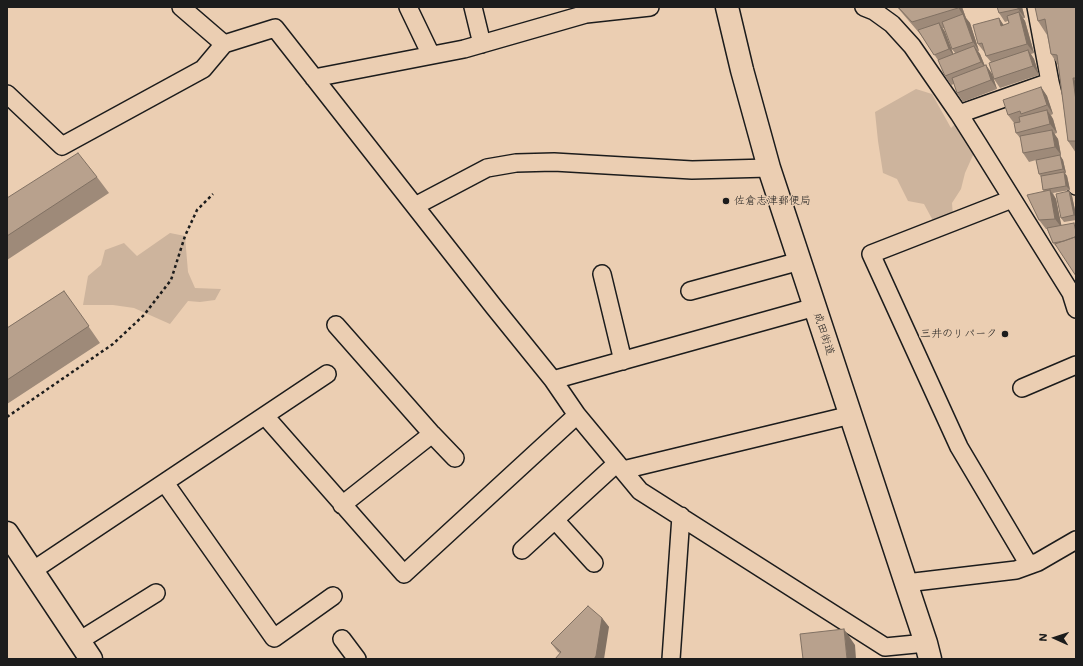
<!DOCTYPE html>
<meta charset="utf-8">
<style>
body{margin:0}
#map{position:relative;width:1083px;height:666px;overflow:hidden;background:#ebceb2;font-family:Mali,sans-serif}
canvas{display:block}
.frame{position:absolute;inset:0;border:8px solid #1c1c1c;pointer-events:none}
.north{position:absolute;left:1035px;top:618px;width:40px;height:40px;-webkit-text-stroke:3px #ebceb2;paint-order:stroke;rotate:273deg;font-size:11px;font-weight:700;line-height:16px;text-align:center;color:#1c1c1c}
.north::after{content:'';display:block;margin:auto;width:14px;height:18px;background:#1c1c1c;clip-path:polygon(50% 0,100% 100%,50% 72%,0 100%)}
</style>
<div id="map">
<canvas width="1083" height="666"></canvas>
<div class="frame"></div>
<div class="north">N</div>
</div>
<script>
const g = document.querySelector('canvas').getContext('2d');
g.lineJoin = 'round';
function fillPath(path, color) {
  g.fillStyle = color;
  g.fill(path, 'evenodd');
}
function poly(rows) {
  const path = new Path2D();
  for (const r of rows) {
    path.moveTo(r[0], r[1]);
    for (let i = 2; i < r.length; i += 2) path.lineTo(r[i], r[i + 1]);
  }
  return path;
}
function trace(path, color, width, dash) {
  g.strokeStyle = color;
  g.lineWidth = width;
  g.lineCap = dash ? 'butt' : 'round';
  g.setLineDash(dash || []);
  g.stroke(path);
}
function write(font, color, halo, rows, align = 'center') {
  g.font = font + ' Mali,"Klee One",sans-serif';
  g.lineWidth = 3;
  g.setLineDash([]);
  g.textBaseline = 'middle';
  g.strokeStyle = halo;
  g.fillStyle = color;
  for (const [text, x, y, turn = 0] of rows) {
    g.save();
    g.translate(x, y);
    g.rotate((+turn || 0) * Math.PI / 180);
    g.textAlign = isNaN(turn) ? turn : align;
    if (halo) g.strokeText(text, 0, 0);
    g.fillText(text, 0, 0);
    g.restore();
  }
}
fillPath(poly([
 [916,89,932,94,951,128,958,121,978,144,965,173,961,189,952,203,953,217,937,228,924,204,908,201,897,179,883,173,878,141,875,112],
 [170,233,185,236,188,272,195,288,221,289,215,300,200,302,188,301,170,324,134,308,113,305,83,305,88,276,101,265,105,250,124,243,137,256]
]), '#cdb49d');
const street = poly([
 [181,7,224,44,275,28,494,307,553,380,577,415,640,491,885,647,926,643],
 [408,7,431,55],
 [473,7,482,44],
 [864,7,874,11,892,24,912,46,959,114,978,144,1071,293,1076,309],
 [1036,7,1050,82,1076,186],
 [314,78,464,49,586,14,650,7],
 [7,94,62,146,203,69,224,44],
 [959,114,1050,82],
 [1012,199,871,254,959,447,1029,565],
 [415,206,487,168,516,163,554,162,692,170,769,168],
 [602,274,623,361],
 [690,291,800,261],
 [336,325,432,434,455,458],
 [553,380,815,307],
 [1022,388,1076,365],
 [265,416,404,574,577,415],
 [623,470,851,415],
 [165,483,274,638,333,596],
 [342,505,432,434],
 [555,520,594,563],
 [522,550,617,463],
 [32,571,327,374],
 [906,583,1016,570,1038,562,1076,540],
 [342,639,357,659],
 [79,641,156,593],
 [671,659,681,516]
]);
const secondary = poly([
 [7,533,91,659]
]);
const highway = poly([
 [727,7,742,70,769,168,906,583,926,643,930,659]
]);
trace(street, '#1c1c1c', 20);
trace(secondary, '#1c1c1c', 25);
trace(highway, '#1c1c1c', 25);
trace(poly([
 [7,417,113,344,144,315,171,280,185,236,197,210,213,194]
]), '#1c1c1c', 2.5, [3, 3]);
trace(street, '#ebceb2', 17);
trace(secondary, '#ebceb2', 22);
trace(highway, '#ebceb2', 22);
fillPath(poly([
 [897,7,962,7,966,18,970,23,979,51,978,51,980,54,985,66,986,65,992,74,997,89,963,102,957,93,954,84,951,85,945,76,940,63,921,35],
 [943,28,945,28,952,49,955,53,953,54,945,32],
 [997,7,1022,7,1025,18,1023,18,1025,21,1034,53,1031,54,1034,59,1039,75,1000,88,994,79,991,62,986,56,985,53,978,44,999,18,1003,25,1009,23,1008,21,1005,22,999,13],
 [1076,7,1076,153,1068,141,1058,65,1051,54,1047,35,1038,21],
 [1041,87,1047,96,1053,114,1051,115,1053,119,1057,133,1054,134,1058,139,1061,155,1060,156,1063,160,1066,173,1065,173,1067,176,1070,190,1053,193,1056,199,1061,226,1074,223,1058,247,1057,247,1053,243,1047,229,1046,229,1039,220,1044,191,1043,190,1041,177,1039,174,1036,160,1029,162,1023,153,1021,139,1016,133,1014,123,1008,115],
 [97,177,109,193,7,260,7,198],
 [1069,191,1072,196,1076,215,1076,220,1064,222,1061,218],
 [64,291,100,343,7,404,7,328],
 [602,618,609,627,560,653,558,652,551,643]
]), '#9e8a79');
fillPath(poly([
 [958,7,962,7,966,18,970,23,979,51,973,42,964,17],
 [1018,7,1022,7,1025,18,1018,9],
 [1019,12,1025,21,1034,53,1027,44],
 [999,18,1005,27,1001,26],
 [939,23,945,32,955,58,949,49],
 [974,46,980,54,987,71,981,62],
 [1028,50,1034,59,1039,75,1033,66],
 [986,65,992,74,997,89,991,80],
 [1073,78,1076,82,1076,101],
 [1041,87,1047,96,1053,114,1047,105],
 [1047,110,1053,119,1057,133,1050,124],
 [1052,130,1058,139,1061,155,1055,147],
 [1060,155,1063,160,1066,173,1063,169],
 [1064,172,1067,176,1070,190,1066,186],
 [1050,190,1056,199,1062,228,1055,219],
 [1069,191,1072,196,1076,215,1076,218,1074,215],
 [602,618,609,627,604,659,594,659],
 [844,629,855,645,856,659,847,659]
]), '#817163');
const building = poly([
 [898,7,958,7,958,8,912,22,898,7],
 [997,7,1018,7,1018,9,999,13,997,7],
 [1035,7,1076,7,1076,78,1073,78,1076,101,1076,141,1068,141,1057,55,1051,54,1045,19,1038,21,1035,7],
 [1019,12,1027,44,986,56,982,43,978,44,973,25,999,18,1001,26,1009,23,1007,16,1019,12],
 [963,14,973,42,952,49,942,22,963,14],
 [939,23,949,49,934,55,918,30,939,23],
 [974,46,981,62,945,76,938,60,974,46],
 [1028,50,1033,66,994,79,989,63,1028,50],
 [986,65,991,80,957,93,952,78,986,65],
 [1041,87,1047,105,1021,114,1020,111,1008,115,1003,100,1041,87],
 [1047,110,1050,124,1016,133,1014,123,1020,122,1019,117,1047,110],
 [1052,130,1055,147,1023,153,1020,136,1052,130],
 [78,153,97,177,7,236,7,198,78,153],
 [1060,155,1063,169,1039,174,1036,160,1060,155],
 [1064,172,1066,186,1043,190,1041,176,1064,172],
 [1050,190,1055,219,1039,220,1027,195,1050,190],
 [1069,191,1074,215,1061,218,1056,194,1069,191],
 [1074,223,1076,232,1076,238,1075,237,1064,241,1053,243,1047,228,1074,223],
 [1075,237,1076,244,1076,276,1055,244,1075,237],
 [64,291,89,326,7,380,7,328,64,291],
 [588,606,602,618,596,656,594,659,555,659,561,652,551,643,588,606],
 [844,629,847,659,803,659,800,634,844,629]
]);
fillPath(building, '#b8a18d');
trace(building, '#817163', 1);
for (const [x, y, r, color] of [
 [726,201,4,"#1c1c1c"],
 [1005,334,4,"#1c1c1c"]
]) {
  const dot = new Path2D();
  dot.arc(x, y, r, 0, 2 * Math.PI);
  g.fillStyle = color;
  g.fill(dot);
  trace(dot, '#ebceb2', 1.5);
}
write('11px', '#1c1c1c', '#ebceb2', [
 ["佐倉志津郵便局",734,201],
 ["三井のリパーク",997,334,"right"]
], 'left');
write('11px', '#1c1c1c', '#ebceb2', [
 ["成田街道",824,334,72]
]);
</script>
